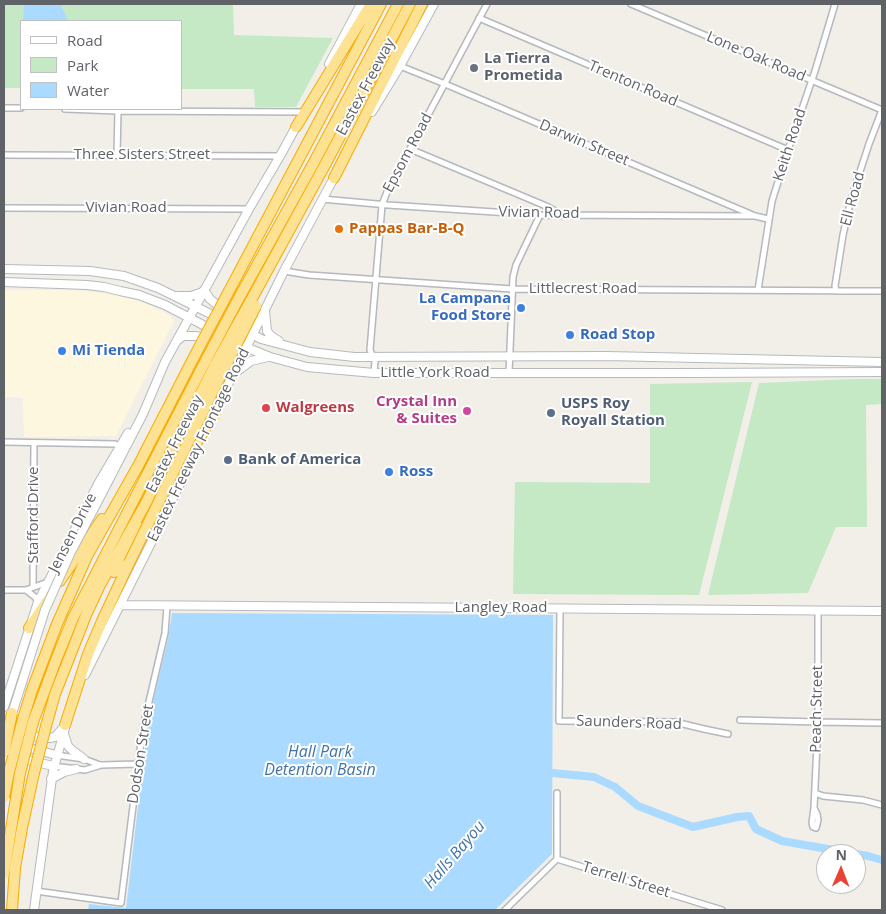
<!DOCTYPE html>
<style>
body{margin:0}
#map{position:relative;width:886px;height:914px;overflow:hidden;background:#f1efe8;font-family:"Open Sans",sans-serif}
canvas{display:block}
.frame{position:absolute;inset:0;border:5px solid #5f6368;pointer-events:none}
.legend{position:absolute;left:20px;top:20px;width:162px;height:90px;box-sizing:border-box;background:#fff;border:1px solid #bfc1c3;margin:0;padding:6px 9px;list-style:none;font-size:15px;color:#5f6368}
.legend li{display:flex;align-items:center;gap:10px;height:25px}
.legend b{width:25px;border:1px solid #bfc1c3}
.north{position:absolute;left:816px;top:844px;width:50px;height:50px;box-sizing:border-box;background:#fff;border:1px solid #bfc1c3;border-radius:50%;rotate:1deg;font-size:14px;font-weight:700;line-height:20px;text-align:center;color:#5f6368}
.north::after{content:'';display:block;margin:auto;width:18px;height:22px;background:#ea4335;clip-path:polygon(50% 0,100% 100%,50% 72%,0 100%)}
</style>
<div id="map">
<canvas width="886" height="914"></canvas>
<div class="frame"></div>
<ul class="legend">
<li><b style="height:6px;background:#fff"></b>Road</li>
<li><b style="height:14px;background:#c5e8c5"></b>Park</li>
<li><b style="height:14px;background:#aadaff"></b>Water</li>
</ul>
<div class="north">N</div>
</div>
<script>
const g = document.querySelector('canvas').getContext('2d');
g.lineJoin = 'round';
function fillPath(path, color) {
  g.fillStyle = color;
  g.fill(path, 'evenodd');
}
function poly(rows) {
  const path = new Path2D();
  for (const r of rows) {
    path.moveTo(r[0], r[1]);
    for (let i = 2; i < r.length; i += 2) path.lineTo(r[i], r[i + 1]);
  }
  return path;
}
function trace(path, color, width, dash) {
  g.strokeStyle = color;
  g.lineWidth = width;
  g.lineCap = dash ? 'butt' : 'round';
  g.setLineDash(dash || []);
  g.stroke(path);
}
function write(font, color, halo, rows, align = 'center') {
  g.font = font + ' "Open Sans",sans-serif';
  g.lineWidth = 4;
  g.setLineDash([]);
  g.textBaseline = 'middle';
  g.strokeStyle = halo;
  g.fillStyle = color;
  for (const [text, x, y, turn = 0] of rows) {
    g.save();
    g.translate(x, y);
    g.rotate((+turn || 0) * Math.PI / 180);
    g.textAlign = isNaN(turn) ? turn : align;
    if (halo) g.strokeText(text, 0, 0);
    g.fillText(text, 0, 0);
    g.restore();
  }
}
fillPath(poly([
 [4,290,73,290,95,292,123,297,142,302,170,315,174,321,116,436,24,437,23,398,4,397]
]), '#fef7e0');
fillPath(poly([
 [4,4,233,4,234,35,333,38,296,107,255,107,254,89,181,89,181,21,21,21,21,88,4,88],
 [855,379,882,379,882,404,866,405,867,527,836,527,808,593,708,595,759,383],
 [752,382,699,595,513,594,515,482,650,483,650,384]
]), '#c5e8c5');
fillPath(poly([
 [60,4,68,21,23,21,24,6,25,5],
 [172,613,553,615,552,854,495,910,88,910,89,904,126,908,146,739,152,706,168,639]
]), '#aadaff');
trace(poly([
 [542,772,594,777,615,787,638,806,693,827,737,817,749,816,756,829,782,841,868,856,882,860]
]), '#aadaff', 8);
const street = poly([
 [631,4,882,110],
 [479,18,788,150],
 [400,66,445,84,755,216,768,219],
 [4,108,21,108],
 [65,109,118,111,304,112],
 [410,149,546,206,561,214],
 [4,155,280,156],
 [117,155,118,111],
 [322,199,388,205,540,215,755,216],
 [4,208,249,209],
 [284,271,309,275,512,289,882,291],
 [758,290,772,201,788,150,815,71,835,4],
 [836,291,835,286,843,235,851,199,869,144,882,110],
 [374,373,375,361,370,350,382,205,387,192,487,4],
 [509,373,513,277,516,265,540,215],
 [4,442,115,444,120,446],
 [33,587,34,443],
 [4,590,26,590,48,582],
 [26,590,35,597,38,602],
 [560,609,559,721,675,722,704,729,728,734],
 [740,720,818,722,882,723],
 [56,755,84,759,100,765],
 [53,766,85,770,101,765,138,764],
 [815,793,823,796,863,800,882,805],
 [814,808,817,814,818,820,816,828,813,827,812,823,814,808,818,722,818,610],
 [557,859,722,910],
 [36,891,121,903,141,742,144,723,165,633,167,606],
 [505,910,557,859,557,793]
]);
const secondary = poly([
 [329,64,361,4],
 [372,112,400,66,434,4],
 [4,269,90,271,124,276,158,288,231,324],
 [4,282,87,285,104,287,120,291,139,295,165,305,224,336],
 [204,290,210,299,216,304,235,315],
 [178,296,191,296,203,292],
 [265,311,267,331,271,336,279,341],
 [250,333,261,339,310,352,354,357,606,356,882,362],
 [178,340,183,336,195,336,201,337,218,347],
 [243,346,270,357,307,367,374,373,694,373,882,372],
 [236,372,251,361,268,357],
 [212,417,284,271,336,174],
 [97,503,143,414,165,362,249,209,280,156,298,123],
 [120,605,882,611],
 [85,675,162,521,196,450],
 [4,707,38,602,98,484,128,433],
 [4,725,9,730,42,738,50,738,55,737,62,729],
 [63,731,68,746,72,750,84,759],
 [22,746,56,755],
 [19,758,53,766],
 [51,779,64,772,76,769],
 [34,910,53,771,67,721]
]);
const highway = poly([
 [296,127,371,4],
 [334,178,422,4],
 [229,291,381,4],
 [240,296,313,164,398,4],
 [250,302,326,163,410,4],
 [208,401,224,369],
 [173,480,215,413],
 [114,572,142,528],
 [60,581,102,519],
 [29,628,48,600],
 [23,719,32,690,57,624,87,556,138,466,195,355],
 [33,722,56,660,73,618,206,360],
 [65,725,88,654,102,621,129,563],
 [46,726,55,694,86,615,100,585,147,501,215,365]
]);
trace(street, '#b5b8bc', 8);
trace(secondary, '#b6babf', 10);
trace(highway, '#f9ab00', 12);
trace(street, '#fff', 5);
trace(secondary, '#fff', 8);
trace(highway, '#fde293', 10);
const secondaryBridge = poly([
 [11,717,45,610,70,554,97,503]
]);
const highwayBridge = poly([
 [195,355,229,291],
 [206,360,240,296],
 [215,365,250,302],
 [224,369,256,306],
 [129,563,208,401],
 [4,752,12,713],
 [4,797,9,772,23,719],
 [4,873,20,773,33,722],
 [12,910,15,868,22,828,33,777,46,726]
]);
trace(secondaryBridge, '#b6babf', 10, []);
trace(highwayBridge, '#f9ab00', 12, []);
trace(secondaryBridge, '#fff', 8);
trace(highwayBridge, '#fde293', 10);
for (const [x, y, r, color] of [
 [474,68,5,"#6b7280"],
 [339,229,5,"#e8710a"],
 [521,308,5,"#3f7fe0"],
 [570,335,5,"#3f7fe0"],
 [62,351,5,"#3f7fe0"],
 [266,408,5,"#e0444e"],
 [467,411,5,"#d1479c"],
 [551,413,5,"#5c6f8a"],
 [228,460,5,"#5c6f8a"],
 [389,472,5,"#3f7fe0"]
]) {
  const dot = new Path2D();
  dot.arc(x, y, r, 0, 2 * Math.PI);
  g.fillStyle = color;
  g.fill(dot);
  trace(dot, '#fff', 2);
}
write('15px', '#5f6368', '#fff', [
 ["Lone Oak Road",756,57,23],
 ["Trenton Road",633,84,23],
 ["Eastex Freeway",366,87,-62],
 ["Darwin Street",584,143,23],
 ["Keith Road",790,145,-72],
 ["Epsom Road",408,153,-62],
 ["Three Sisters Street",142,155],
 ["Ell Road",853,199,-75],
 ["Vivian Road",126,208],
 ["Vivian Road",539,213,1],
 ["Littlecrest Road",583,289],
 ["Little York Road",435,373],
 ["Eastex Freeway",175,444,-63],
 ["Eastex Freeway Frontage Road",199,445,-64],
 ["Stafford Drive",34,515,-90],
 ["Jensen Drive",73,533,-63],
 ["Langley Road",501,608],
 ["Peach Street",817,709,-89],
 ["Saunders Road",629,723,2],
 ["Dodson Street",141,754,-81],
 ["Terrell Street",626,880,17]
]);
write('bold 15px', '#5b616d', '#fff', [
 ["La Tierra",484,59],
 ["Prometida",484,76]
], 'left');
write('bold 15px', '#c56008', '#fff', [
 ["Pappas Bar-B-Q",349,229]
], 'left');
write('bold 15px', '#366cbe', '#fff', [
 ["La Campana",511,299,"right"],
 ["Food Store",511,316,"right"],
 ["Road Stop",580,335],
 ["Mi Tienda",72,351],
 ["Ross",399,472]
], 'left');
write('bold 15px', '#b23c85', '#fff', [
 ["Crystal Inn",457,402],
 ["& Suites",457,419]
], 'right');
write('bold 15px', '#4e5e75', '#fff', [
 ["USPS Roy",561,404],
 ["Royall Station",561,421],
 ["Bank of America",238,460]
], 'left');
write('bold 15px', '#be3a42', '#fff', [
 ["Walgreens",276,408]
], 'left');
write('italic 16px', '#4174aa', '#fff', [
 ["Hall Park",320,752],
 ["Detention Basin",320,770],
 ["Halls Bayou",455,855,-49]
]);
</script>
